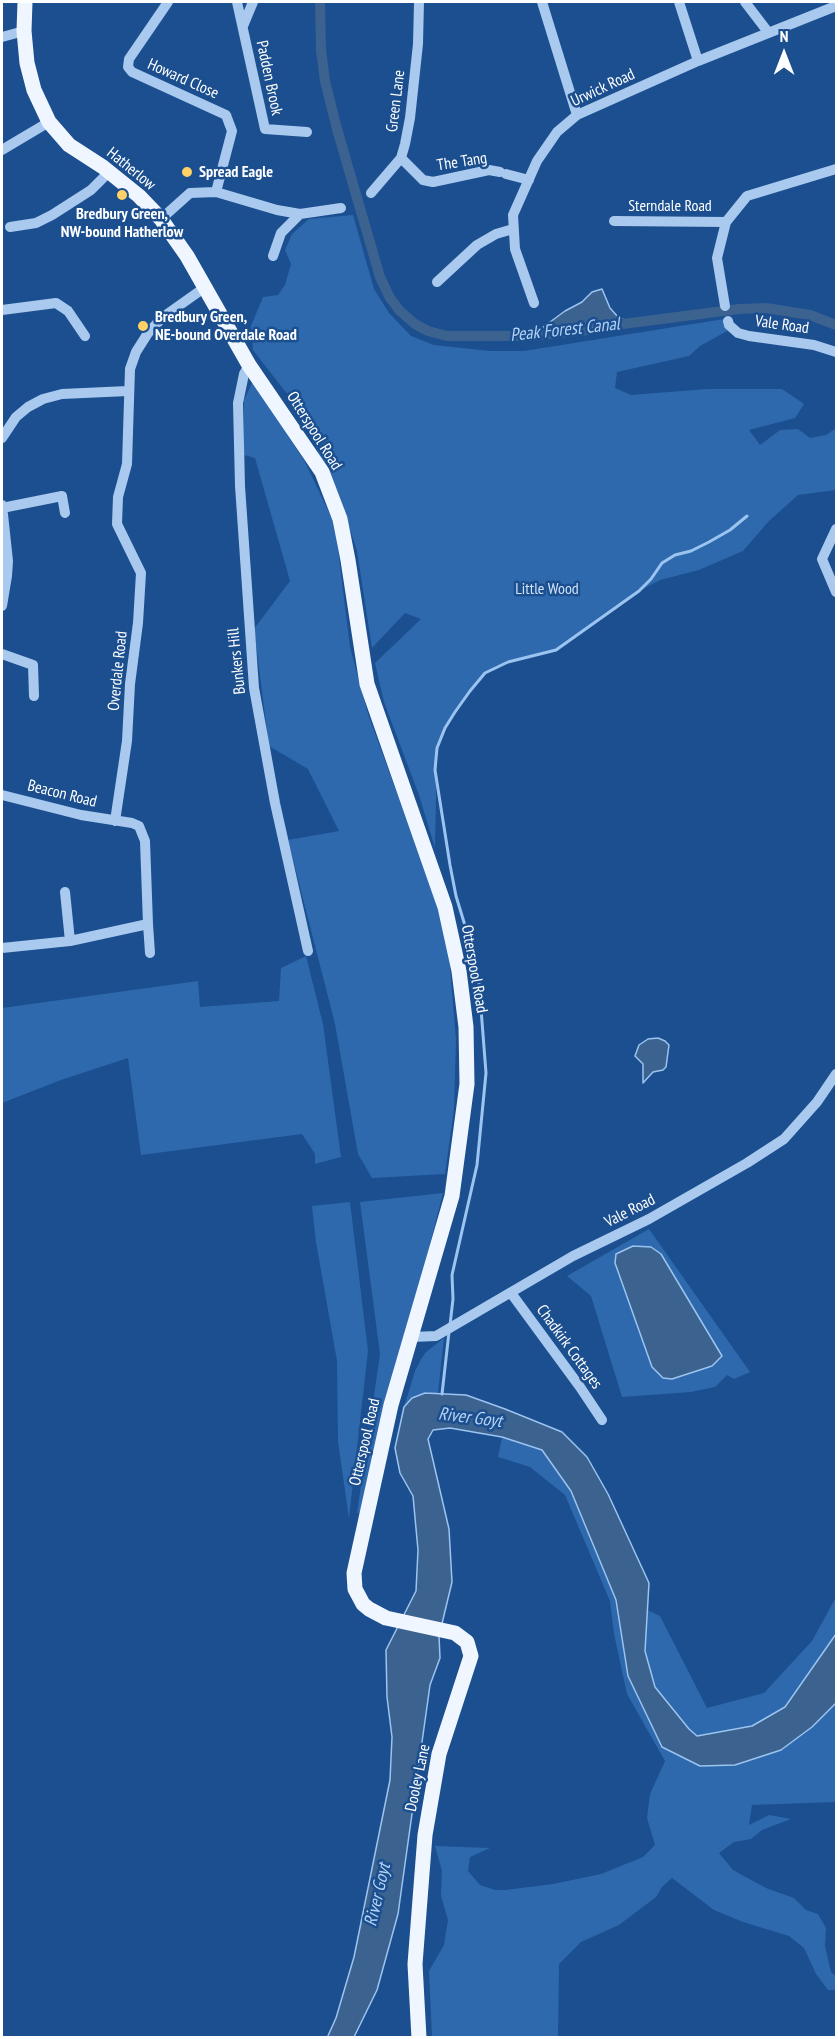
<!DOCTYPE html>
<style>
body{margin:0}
#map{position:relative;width:838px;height:2039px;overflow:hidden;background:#1b4f8f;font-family:"PT Sans Narrow",sans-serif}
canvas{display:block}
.frame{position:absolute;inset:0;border:3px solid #fff;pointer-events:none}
.north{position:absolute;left:754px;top:24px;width:60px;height:60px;-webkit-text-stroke:4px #1b4f8f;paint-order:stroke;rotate:0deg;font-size:16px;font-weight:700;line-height:24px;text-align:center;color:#fff}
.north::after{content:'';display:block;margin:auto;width:21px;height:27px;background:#fff;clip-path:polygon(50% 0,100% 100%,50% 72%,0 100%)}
</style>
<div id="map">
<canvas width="838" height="2039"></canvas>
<div class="frame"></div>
<div class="north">N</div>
</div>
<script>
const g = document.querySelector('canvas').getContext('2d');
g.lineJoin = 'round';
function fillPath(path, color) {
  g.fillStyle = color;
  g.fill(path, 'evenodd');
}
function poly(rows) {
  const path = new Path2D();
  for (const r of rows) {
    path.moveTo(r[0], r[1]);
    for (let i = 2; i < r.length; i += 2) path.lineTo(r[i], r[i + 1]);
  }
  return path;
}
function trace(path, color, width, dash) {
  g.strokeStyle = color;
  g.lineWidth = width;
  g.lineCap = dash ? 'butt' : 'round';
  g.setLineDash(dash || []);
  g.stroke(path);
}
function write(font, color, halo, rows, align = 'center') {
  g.font = font + ' "PT Sans Narrow",sans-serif';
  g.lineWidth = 5;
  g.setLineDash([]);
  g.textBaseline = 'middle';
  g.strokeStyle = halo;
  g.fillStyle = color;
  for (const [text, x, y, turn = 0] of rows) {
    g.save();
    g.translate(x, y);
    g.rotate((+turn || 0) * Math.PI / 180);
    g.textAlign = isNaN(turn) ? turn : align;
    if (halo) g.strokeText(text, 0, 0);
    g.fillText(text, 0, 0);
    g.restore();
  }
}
fillPath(poly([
 [353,215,374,289,389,313,411,336,434,345,490,351,524,351,724,319,729,330,700,346,689,356,617,372,615,388,631,395,707,389,782,389,804,404,795,418,749,430,760,445,780,430,798,429,810,438,826,435,836,428,836,490,798,495,769,521,743,551,699,570,660,580,639,591,556,650,508,662,485,673,470,691,455,712,445,728,437,748,435,848,419,795,384,702,375,663,421,619,405,613,372,648,357,551,340,498,320,458,305,412,284,390,253,350,251,326,263,297,278,295,285,285,291,264,285,250,292,234,309,219],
 [253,381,305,462,335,525,350,647,368,714,435,897,449,954,456,1040,454,1109,445,1174,372,1178,358,1154,335,1024,288,840,339,831,308,769,269,746,254,629,290,581,255,458,244,455,244,400],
 [306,956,323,1024,341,1157,315,1164,315,1154,302,1134,141,1155,128,1058,61,1080,2,1103,2,1008,198,981,200,1007,279,1001,281,968],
 [443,1193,362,1512,357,1513,380,1354,360,1202],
 [350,1202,368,1351,349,1518,338,1442,337,1361,316,1242,312,1206],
 [649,1229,750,1372,734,1379,727,1375,715,1387,691,1392,622,1397,591,1296,567,1276],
 [444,1338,438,1393,425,1393,412,1398,404,1407,415,1371,421,1359,426,1352],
 [502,1437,542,1450,571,1491,616,1600,633,1603,660,1616,707,1708,764,1693,812,1641,836,1597,836,1802,752,1805,749,1825,769,1815,791,1819,762,1830,751,1839,734,1842,719,1853,733,1870,766,1888,794,1898,806,1910,818,1914,826,1928,825,1946,831,1972,836,1976,836,1990,828,1990,816,1974,804,1948,789,1936,743,1922,714,1910,672,1878,662,1887,656,1897,619,1925,581,1942,559,1964,558,2037,432,2037,429,1971,444,1945,448,1920,441,1896,442,1871,435,1846,490,1848,470,1857,468,1871,480,1885,495,1890,505,1890,553,1884,601,1874,643,1857,655,1845,647,1818,650,1794,665,1761,627,1694,614,1634,610,1601,565,1495,530,1467,498,1457]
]), '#2e69ad');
const water = poly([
 [602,289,610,308,618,317,630,323,531,336,565,311,582,302,592,292,602,289],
 [658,1038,665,1041,669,1045,666,1067,663,1070,653,1072,643,1083,643,1064,635,1056,639,1045,648,1039,658,1038],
 [633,1246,651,1247,661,1254,722,1356,712,1366,672,1379,663,1378,652,1367,615,1263,616,1254,633,1246],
 [425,1393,466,1395,505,1409,562,1432,587,1457,608,1494,649,1583,645,1651,655,1687,689,1729,697,1736,752,1726,785,1707,836,1634,836,1703,812,1727,781,1750,735,1765,700,1766,662,1747,628,1676,616,1600,571,1491,542,1450,502,1437,450,1428,433,1430,428,1439,449,1529,452,1582,439,1636,440,1658,430,1685,398,1914,377,1990,354,2037,327,2038,336,2018,354,1957,390,1780,392,1737,387,1697,386,1650,416,1591,418,1550,413,1496,400,1473,395,1448,404,1407,412,1398,425,1393]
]);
fillPath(water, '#3c6290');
trace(water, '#9cc4f0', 1.5);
trace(poly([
 [450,1325,453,1299,452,1275,477,1165,486,1073,479,983,474,955,456,896,450,865,435,770,437,748,445,728,455,712,470,691,485,673,508,662,556,650,639,591,651,579,662,563,675,555,691,551,709,542,730,530,747,516],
 [442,1394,449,1332]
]), '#9cc4f0', 3);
trace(poly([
 [320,2,321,50,325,81,337,129,380,277,390,298,400,311,415,324,428,331,447,336,531,336,588,330],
 [615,325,739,309,766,308,810,315,836,325]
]), '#3c6290', 10);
trace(poly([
 [168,2,129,59,128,67,132,72,226,115,232,131,216,192],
 [237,2,265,129,307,132],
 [542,2,577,115],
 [679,2,698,61],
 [745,2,768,32],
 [243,26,253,2],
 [2,37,24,31],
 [2,150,49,122],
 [401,158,423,180,433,182,489,170,500,172],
 [506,174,529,180],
 [371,193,401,158,405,144,410,118,418,44,419,2],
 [161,219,190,193,216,192,277,210,300,214,341,208],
 [614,221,726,222],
 [10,227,36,223,52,215,91,190,109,172],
 [273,256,281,233,300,214],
 [437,282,477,245,496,234,513,229],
 [534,303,515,249,513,215,537,161,557,132,577,115,698,61,836,6],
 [725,306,717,258,726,222,747,196,836,169],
 [2,310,56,303,68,311,85,336],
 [728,321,729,325,738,333,749,336,814,345,836,352],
 [249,365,244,374,238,403,240,486,254,688,275,803,308,951],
 [2,438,16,417,28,407,43,399,62,394,128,391],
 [2,505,8,561,7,576,2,606],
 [2,508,62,496,65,513],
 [836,529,822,559,836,592],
 [2,654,33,665,34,696],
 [2,795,81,815,132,823,139,826,145,841,148,924,70,941,2,948],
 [115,821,127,741,130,684,138,623,141,573,117,524,118,497,127,464,130,369,136,352,148,333,163,317,204,288],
 [65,892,70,941],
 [148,924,150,953],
 [511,1293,580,1387,602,1420],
 [412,1337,436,1336,573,1256,649,1219,747,1163,784,1139,817,1102,836,1074]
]), '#a9c9ee', 10);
trace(poly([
 [25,2,24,31,27,63,34,90,49,122,69,145,103,167,139,196,161,219,187,256,249,365,322,472,340,519,348,560,367,684,445,907,459,971,466,1027,467,1084,452,1196,391,1405,354,1573,355,1589,363,1604,369,1609,386,1618,455,1633,467,1642,471,1656,439,1754,425,1835,415,1964,419,2038]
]), '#f0f6ff', 15);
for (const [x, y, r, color] of [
 [187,172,6,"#ffd166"],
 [122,195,6,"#ffd166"],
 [143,326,6,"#ffd166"]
]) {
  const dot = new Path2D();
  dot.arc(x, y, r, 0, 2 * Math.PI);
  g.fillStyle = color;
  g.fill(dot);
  trace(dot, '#1b4f8f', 2);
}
write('16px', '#fff', '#1b4f8f', [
 ["Padden Brook",269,78,78],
 ["Howard Close",183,79,24],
 ["Urwick Road",603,88,-25],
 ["Green Lane",396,101,-83],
 ["The Tang",462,162,-9],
 ["Hatherlow",131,169,39],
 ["Sterndale Road",670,206],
 ["Vale Road",782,325,8],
 ["Otterspool Road",314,431,58],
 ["Bunkers Hill",237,661,-96],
 ["Overdale Road",118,671,-84],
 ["Beacon Road",62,794,14],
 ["Otterspool Road",474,969,80],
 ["Vale Road",630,1211,-27],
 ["Chadkirk Cottages",569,1347,54],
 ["Otterspool Road",365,1442,-77],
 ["Dooley Lane",418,1778,-78]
]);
write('bold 16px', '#fff', '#1b4f8f', [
 ["Spread Eagle",199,172],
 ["Bredbury Green,",122,214,"center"],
 ["NW-bound Hatherlow",122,232,"center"],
 ["Bredbury Green,",155,317],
 ["NE-bound Overdale Road",155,335]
], 'left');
write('16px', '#cfe3fa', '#1b4f8f', [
 ["Little Wood",547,589]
]);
write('italic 18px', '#b5d3f5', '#1b4f8f', [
 ["Peak Forest Canal",565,330,-6],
 ["River Goyt",470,1418,7],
 ["River Goyt",378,1895,-77]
]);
</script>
